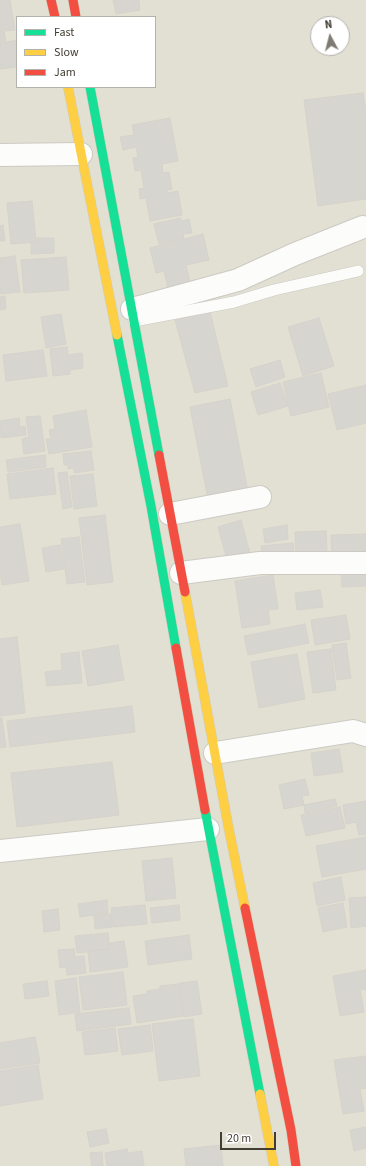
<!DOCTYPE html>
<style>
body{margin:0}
#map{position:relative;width:366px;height:1166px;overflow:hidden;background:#eeece6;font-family:"Source Sans 3",sans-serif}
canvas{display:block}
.legend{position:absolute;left:16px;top:16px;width:140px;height:72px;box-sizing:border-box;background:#fff;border:1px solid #b4b2ad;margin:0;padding:5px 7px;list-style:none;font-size:12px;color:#433e33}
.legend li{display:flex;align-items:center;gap:8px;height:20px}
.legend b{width:20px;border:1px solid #b4b2ad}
.north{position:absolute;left:310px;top:16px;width:40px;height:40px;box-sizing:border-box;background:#fff;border:1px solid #b4b2ad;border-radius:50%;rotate:353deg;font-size:11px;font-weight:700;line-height:16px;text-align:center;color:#433e33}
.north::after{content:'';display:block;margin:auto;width:14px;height:18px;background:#7f7b72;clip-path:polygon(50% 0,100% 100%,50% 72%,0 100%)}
.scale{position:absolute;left:220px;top:1132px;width:56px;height:18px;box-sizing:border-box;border:2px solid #433e33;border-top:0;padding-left:5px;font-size:12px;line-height:14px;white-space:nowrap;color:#433e33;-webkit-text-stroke:3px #fff;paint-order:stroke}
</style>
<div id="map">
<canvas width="366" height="1166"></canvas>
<ul class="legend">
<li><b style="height:5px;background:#16e098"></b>Fast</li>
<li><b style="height:5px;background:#ffcf43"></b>Slow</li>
<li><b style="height:5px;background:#f24e42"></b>Jam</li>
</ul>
<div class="north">N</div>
<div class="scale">20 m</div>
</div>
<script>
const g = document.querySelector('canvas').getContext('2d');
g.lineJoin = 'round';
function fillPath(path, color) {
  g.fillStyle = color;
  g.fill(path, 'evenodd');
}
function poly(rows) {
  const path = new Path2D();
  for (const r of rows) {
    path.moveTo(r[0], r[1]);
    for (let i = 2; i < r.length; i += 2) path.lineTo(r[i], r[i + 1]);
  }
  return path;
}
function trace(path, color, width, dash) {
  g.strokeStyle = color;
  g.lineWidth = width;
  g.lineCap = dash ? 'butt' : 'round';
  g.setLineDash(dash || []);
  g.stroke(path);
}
fillPath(poly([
 [0,0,366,0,366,1166,0,1166],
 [17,17,155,17,155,87,17,87],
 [318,24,342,24,342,48,318,48]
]), '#e2dfd3');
const building = poly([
 [0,0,10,0,15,30,4,31,6,42,17,40,17,67,0,69,0,0],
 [113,0,139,0,140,10,116,14,113,0],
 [363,93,366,112,366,199,318,206,304,100,363,93],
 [170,118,178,161,162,164,163,173,169,172,172,189,167,190,167,193,178,191,182,215,150,221,146,198,140,199,139,189,144,188,141,170,135,171,133,158,138,157,136,147,123,150,120,137,134,135,132,125,170,118],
 [32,201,36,242,11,244,7,203,32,201],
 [180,218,181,221,189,219,192,233,183,234,184,238,159,244,154,224,180,218],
 [3,225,5,241,0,241,0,226,3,225],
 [203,234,209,260,186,265,191,287,169,292,164,271,156,273,150,248,203,234],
 [37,238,54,238,54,253,31,254,31,243,37,242,37,238],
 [15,256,20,292,0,294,0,258,15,256],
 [66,257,69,290,24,293,21,260,66,257],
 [5,296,6,309,0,310,0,297,5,296],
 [210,312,228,386,195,393,175,320,210,312],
 [61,314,66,344,46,348,41,317,61,314],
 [319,318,334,366,303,376,288,327,319,318],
 [67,347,68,355,82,353,83,368,70,370,70,374,53,376,50,349,67,347],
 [43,350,47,376,6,381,3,355,43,350],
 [280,360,285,377,256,387,250,369,280,360],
 [321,373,329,407,291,416,283,382,321,373],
 [280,383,288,406,258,415,251,392,280,383],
 [366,385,366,423,337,430,328,394,366,385],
 [230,399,248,492,208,499,190,407,230,399],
 [86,410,92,447,49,454,46,439,51,439,49,430,55,429,53,416,86,410],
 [40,416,45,451,24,454,22,439,29,437,26,417,40,416],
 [19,418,20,427,25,426,26,435,1,438,0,421,19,418],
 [91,451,94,470,74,473,74,468,68,469,68,465,64,465,63,454,91,451],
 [45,455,46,467,8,472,6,460,45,455],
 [53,468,56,494,10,499,7,474,53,468],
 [67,472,72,507,63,509,58,473,67,472],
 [93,474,97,506,74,509,70,476,93,474],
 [105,515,113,582,87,585,79,518,105,515],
 [241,520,252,561,229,567,218,527,241,520],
 [20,524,29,581,2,585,0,572,0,527,20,524],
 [287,525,288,539,265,543,263,529,287,525],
 [326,531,327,552,296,554,295,532,326,531],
 [366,534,366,558,332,560,331,535,366,534],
 [79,537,85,582,67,584,61,539,79,537],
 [293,543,294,557,263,561,261,546,293,543],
 [60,545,64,569,46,572,42,548,60,545],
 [366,568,366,586,342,587,341,569,366,568],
 [273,575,278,609,268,610,270,624,242,628,235,581,273,575],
 [320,590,323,607,297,610,295,593,320,590],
 [346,615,350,639,315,645,311,620,346,615],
 [305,624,309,643,248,655,244,636,305,624],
 [17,637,25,713,0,716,0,639,17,637],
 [346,643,351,678,337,680,332,645,346,643],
 [118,645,124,680,88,686,82,651,118,645],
 [331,649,336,690,313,693,307,652,331,649],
 [79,652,82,683,47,686,45,672,62,670,61,654,79,652],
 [297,654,305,699,259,708,251,662,297,654],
 [132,706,135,732,10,747,7,721,132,706],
 [0,718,2,718,6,747,0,748,0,718],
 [339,749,343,772,314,776,311,753,339,749],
 [112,762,119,815,17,827,11,773,112,762],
 [305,779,309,795,302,796,304,805,284,809,279,785,305,779],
 [335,799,337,806,305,813,304,805,335,799],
 [366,801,366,834,359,835,356,822,346,824,343,805,366,801],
 [340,807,345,828,306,836,301,815,340,807],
 [366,837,366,869,322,877,316,846,366,837],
 [172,858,176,898,146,901,142,861,172,858],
 [341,877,345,900,317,906,313,883,341,877],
 [366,897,366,926,351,928,349,898,366,897],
 [107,900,108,913,80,917,78,904,107,900],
 [343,903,347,927,323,932,318,908,343,903],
 [145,905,147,924,113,927,111,908,145,905],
 [179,905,180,920,152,923,150,908,179,905],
 [58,909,60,930,44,932,42,911,58,909],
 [111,914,112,927,95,929,94,916,111,914],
 [108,933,110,949,77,953,75,936,108,933],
 [189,935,192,959,148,965,145,941,189,935],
 [124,941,128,967,90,972,88,951,110,949,110,943,124,941],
 [74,949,75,957,84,956,86,973,67,975,66,967,60,968,58,950,74,949],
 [366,970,366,989,360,990,364,1012,340,1016,333,976,366,970],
 [123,972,127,1005,83,1010,79,977,123,972],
 [76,978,80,1012,59,1015,55,981,76,978],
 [47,981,49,996,25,999,23,984,47,981],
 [197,981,202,1014,184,1017,180,983,197,981],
 [179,984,183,1016,137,1023,133,996,147,994,147,991,160,989,160,986,179,984],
 [129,1008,131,1024,77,1031,75,1014,129,1008],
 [193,1019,200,1076,159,1081,152,1024,193,1019],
 [150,1025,153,1051,122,1055,118,1029,150,1025],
 [115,1028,118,1051,85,1055,82,1032,115,1028],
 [35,1037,40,1063,0,1069,0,1043,35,1037],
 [366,1056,366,1088,360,1089,364,1111,343,1114,334,1060,366,1056],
 [38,1065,43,1099,0,1106,0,1071,38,1065],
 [366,1127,366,1148,354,1151,350,1130,366,1127],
 [106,1129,109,1143,90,1147,87,1132,106,1129],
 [221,1145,223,1166,186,1166,184,1149,221,1145],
 [127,1149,128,1153,142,1151,144,1166,107,1166,105,1153,127,1149],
 [102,1152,103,1166,92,1166,90,1153,102,1152]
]);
fillPath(building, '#d7d5cf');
trace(building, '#d6d3cc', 1);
const lane = poly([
 [134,321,234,302,274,290,358,271]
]);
const street = poly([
 [0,155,81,154],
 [132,309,238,280,295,254,363,227],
 [170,514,260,497],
 [181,573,260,563,366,563],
 [215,753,353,731,366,735],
 [0,851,208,829]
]);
const fast = poly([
 [90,87,159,455],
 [117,335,151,506,176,648],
 [205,810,260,1094]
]);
const slow = poly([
 [68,87,117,335],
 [185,592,229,830,245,908],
 [260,1094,274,1166]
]);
const jam = poly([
 [51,0,55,17],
 [73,0,76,17],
 [159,455,185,592],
 [176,648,205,810],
 [245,908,291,1130,296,1166]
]);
trace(lane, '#cccac3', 12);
trace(street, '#cccac3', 24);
trace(fast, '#d0cbb3', 10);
trace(slow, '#d0cbb3', 10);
trace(jam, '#d0cbb3', 10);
trace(lane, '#fcfcfb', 11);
trace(street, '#fcfcfb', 22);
trace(fast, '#16e098', 9);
trace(slow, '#ffcf43', 9);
trace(jam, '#f24e42', 9);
</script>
